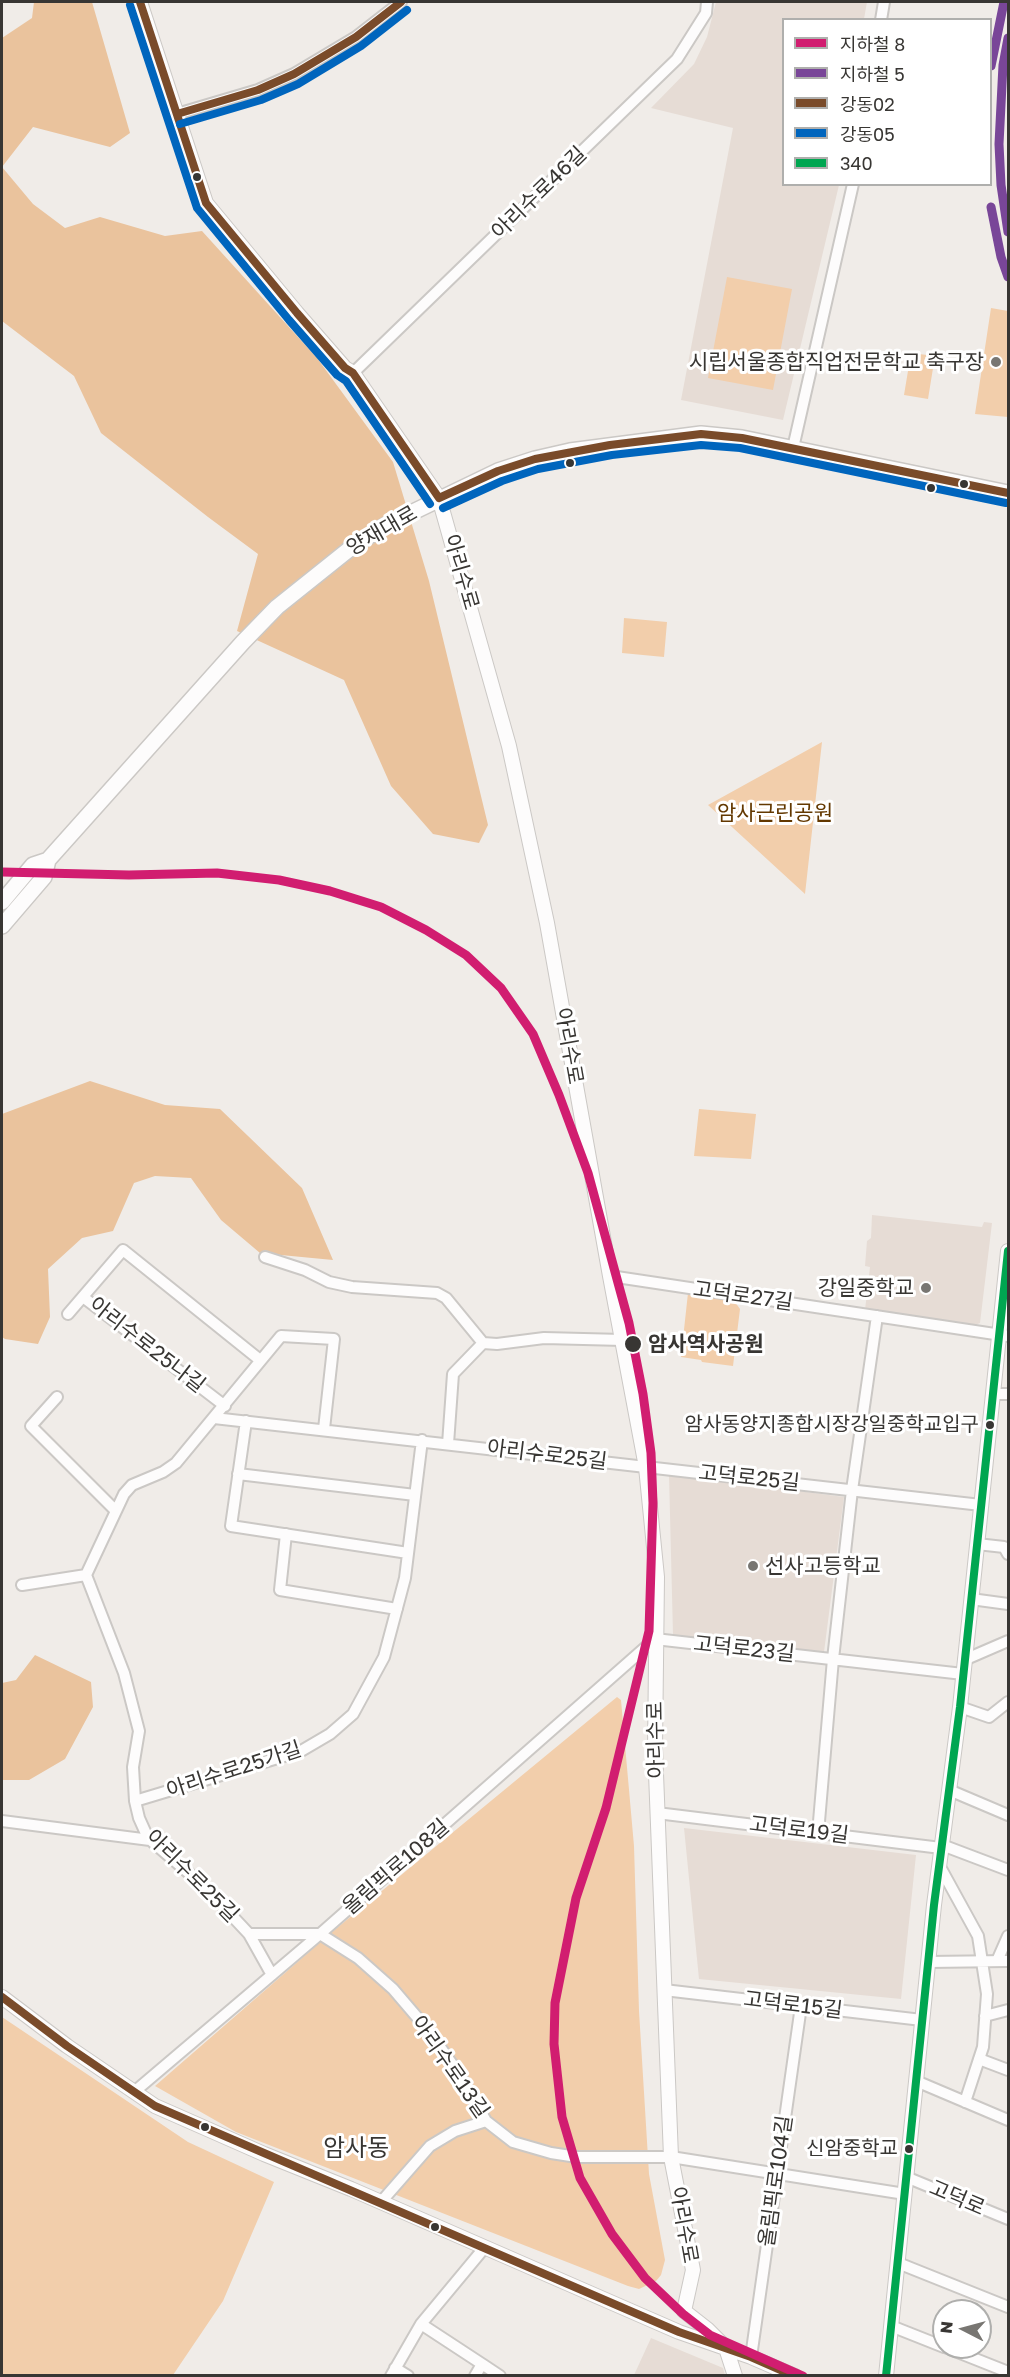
<!DOCTYPE html>
<meta charset="utf-8">
<style>
body{margin:0}
#map{position:relative;width:1010px;height:2377px;overflow:hidden;background:#f0ece8;font-family:"Golos Text","Noto Sans KR",sans-serif}
canvas{display:block}
.frame{position:absolute;inset:0;border:3px solid #383633;pointer-events:none}
.legend{position:absolute;left:782px;top:18px;width:210px;height:168px;box-sizing:border-box;background:#fff;border:2px solid #afafad;margin:0;padding:8px 10px;list-style:none;font-size:18px;color:#383633}
.legend li{display:flex;align-items:center;gap:12px;height:30px}
.legend b{width:30px;border:2px solid #afafad}
.north{position:absolute;left:932px;top:2299px;width:60px;height:60px;box-sizing:border-box;background:#fff;border:2px solid #afafad;border-radius:50%;rotate:276deg;font-size:16px;font-weight:700;line-height:24px;text-align:center;color:#383633}
.north::after{content:'';display:block;margin:auto;width:21px;height:27px;background:#787672;clip-path:polygon(50% 0,100% 100%,50% 72%,0 100%)}
</style>
<div id="map">
<canvas width="1010" height="2377"></canvas>
<div class="frame"></div>
<ul class="legend">
<li><b style="height:8px;background:#d11d70"></b>지하철 8</li>
<li><b style="height:8px;background:#794698"></b>지하철 5</li>
<li><b style="height:8px;background:#7a4b2a"></b>강동02</li>
<li><b style="height:8px;background:#0065bd"></b>강동05</li>
<li><b style="height:8px;background:#00a651"></b>340</li>
</ul>
<div class="north">N</div>
</div>
<script>
const g = document.querySelector('canvas').getContext('2d');
g.lineJoin = 'round';
function fillPath(path, color) {
  g.fillStyle = color;
  g.fill(path, 'evenodd');
}
function poly(rows) {
  const path = new Path2D();
  for (const r of rows) {
    path.moveTo(r[0], r[1]);
    for (let i = 2; i < r.length; i += 2) path.lineTo(r[i], r[i + 1]);
  }
  return path;
}
function trace(path, color, width, dash) {
  g.strokeStyle = color;
  g.lineWidth = width;
  g.lineCap = dash ? 'butt' : 'round';
  g.setLineDash(dash || []);
  g.stroke(path);
}
function write(font, color, halo, rows, align = 'center') {
  g.font = font + ' "Golos Text","Noto Sans KR",sans-serif';
  g.lineWidth = 6;
  g.setLineDash([]);
  g.textBaseline = 'middle';
  g.strokeStyle = halo;
  g.fillStyle = color;
  for (const [text, x, y, turn = 0] of rows) {
    g.save();
    g.translate(x, y);
    g.rotate((+turn || 0) * Math.PI / 180);
    g.textAlign = isNaN(turn) ? turn : align;
    if (halo) g.strokeText(text, 0, 0);
    g.fillText(text, 0, 0);
    g.restore();
  }
}
fillPath(poly([
 [716,2,867,2,864,19,784,20,784,184,839,185,783,420,681,400,733,128,651,108,694,64,707,37],
 [872,1215,982,1227,984,1222,992,1223,980,1323,973,1326,865,1310,870,1267,865,1266,867,1241,871,1238],
 [669,1474,844,1497,824,1652,673,1635],
 [684,1828,916,1855,901,1999,699,1979],
 [651,2338,723,2368,725,2375,634,2375]
]), '#e6dcd5');
fillPath(poly([
 [727,277,792,289,773,390,708,378],
 [991,308,1008,311,1008,417,975,414],
 [911,353,935,356,928,399,904,395],
 [624,618,667,622,664,657,622,653],
 [822,742,805,894,708,805],
 [699,1109,756,1114,751,1159,694,1156],
 [688,1293,735,1302,740,1309,733,1366,702,1362,701,1360,681,1357],
 [617,1697,621,1700,634,1846,639,2011,649,2174,665,2260,661,2275,656,2281,639,2289,628,2286,236,2132,155,2086,332,1932],
 [2,2017,188,2142,274,2182,223,2301,173,2375,2,2375]
]), '#f2ceab');
fillPath(poly([
 [34,2,92,2,130,133,110,147,33,127,2,167,2,38,32,18],
 [2,167,33,204,65,228,100,217,165,236,202,231,317,358,393,462,429,581,488,825,479,843,433,834,391,786,344,680,237,631,258,554,208,517,101,433,74,376,2,321],
 [90,1081,165,1105,220,1109,302,1188,333,1260,260,1253,221,1220,191,1178,155,1176,134,1183,113,1231,82,1238,48,1269,50,1317,38,1344,5,1339,2,1337,2,1114],
 [35,1655,91,1682,93,1707,65,1759,29,1780,2,1780,2,1683,16,1680]
]), '#eac39d');
const street = poly([
 [881,20,884,2],
 [177,114,258,90,294,74,356,37,401,2],
 [353,373,677,59,706,13,707,2],
 [793,448,853,184],
 [265,1257,305,1270,329,1282,352,1287,437,1293,446,1298,483,1343,497,1344,544,1338,623,1340],
 [610,1276,1008,1336],
 [83,1297,225,1406],
 [68,1314,123,1250,260,1360],
 [993,1394,1008,1394],
 [57,1397,31,1426,116,1511],
 [214,1418,981,1505],
 [246,1421,231,1526,408,1553],
 [448,1444,453,1374,483,1343],
 [238,1474,415,1495],
 [286,1534,280,1590,397,1609],
 [977,1544,1004,1547,1008,1554],
 [86,1575,124,1673,139,1731,133,1767,135,1801,139,1818,148,1838,205,1887,249,1934,320,1934,358,1958,393,1989,428,2030,459,2074,486,2121,513,2142,551,2153,577,2157,671,2157,905,2194],
 [22,1585,86,1575,124,1494,132,1485,163,1472,176,1463,281,1336,334,1339,324,1429],
 [971,1599,1008,1604],
 [964,1660,1008,1641],
 [960,1707,989,1717,1008,1702],
 [949,1790,1008,1815],
 [135,1801,301,1751,330,1734,353,1714,384,1657,405,1578,422,1440],
 [657,1813,941,1848],
 [2,1821,150,1840],
 [818,1833,833,1659,852,1490,877,1316],
 [942,1845,1008,1870],
 [939,1865,978,1936,987,1994,983,2047,965,2102],
 [249,1934,272,1975],
 [997,1961,1008,1936],
 [928,1962,1008,1961],
 [664,1990,922,2020],
 [985,2016,1008,2010],
 [979,2059,1008,2070],
 [916,2081,1008,2120],
 [134,2092,320,1934,655,1639,963,1674],
 [906,2177,1008,2219],
 [381,2202,430,2146,455,2131,486,2121],
 [898,2263,1008,2307],
 [421,2324,482,2364,475,2376],
 [891,2326,944,2347],
 [945,2347,1008,2372],
 [751,2357,801,2006],
 [482,2364,500,2376],
 [395,2368,408,2376],
 [391,2376,421,2324,485,2247]
]);
const secondary = poly([
 [140,2,206,203,297,313,345,368,353,373,439,498,509,746,547,923,610,1276,646,1467,657,1577,655,1748,671,2157,693,2270,684,2311,707,2329,726,2348,735,2376],
 [2,1997,67,2046,155,2106,264,2154,351,2189,679,2332,751,2357,795,2376],
 [886,2376,934,1905,960,1707,1008,1251]
]);
const primary = poly([
 [2,902,33,865,48,860,243,642,277,607,352,547,386,525,498,471,535,459,570,451,701,434,742,438,1008,493],
 [2,926,44,877,48,860]
]);
trace(street, '#cbc8c5', 14);
trace(secondary, '#cbc8c5', 16);
trace(primary, '#cbc8c5', 18);
trace(street, '#fdfcfc', 10);
trace(secondary, '#fdfcfc', 14);
trace(primary, '#fdfcfc', 15);
trace(poly([
 [140,2,206,203,297,313,345,368,353,373,439,498],
 [177,114,258,90,294,74,356,37,401,2],
 [439,498,498,471,535,459,610,445,701,434,742,438,1008,493],
 [2,1997,67,2046,155,2106,679,2332,751,2357,794,2376]
]), '#7a4b2a', 8);
trace(poly([
 [130,5,197,208,289,320,337,375,346,381,430,504],
 [180,124,261,100,298,84,361,46,407,10],
 [443,508,502,481,538,469,612,455,701,445,740,448,1006,503]
]), '#0065bd', 8);
trace(poly([
 [886,2376,934,1905,960,1707,1008,1251]
]), '#00a651', 8);
trace(poly([
 [2,872,129,875,217,873,279,880,330,891,381,907,426,930,466,955,501,988,533,1034,559,1095,588,1173,629,1323,643,1394,651,1453,653,1503,649,1631,606,1808,576,1898,555,2003,554,2044,562,2117,580,2178,612,2234,645,2278,683,2314,710,2335,803,2376]
]), '#d11d70', 9);
trace(poly([
 [1008,38,1003,65,999,144,1001,185,1008,232],
 [991,66,1004,2],
 [991,207,1001,257,1008,277]
]), '#794698', 9);
for (const [x, y, r, color] of [
 [197,177,5,"#383633"],
 [996,362,6,"#787672"],
 [570,463,5,"#383633"],
 [964,484,5,"#383633"],
 [931,488,5,"#383633"],
 [926,1288,6,"#787672"],
 [633,1344,9,"#383633"],
 [990,1425,5,"#383633"],
 [753,1566,6,"#787672"],
 [205,2127,5,"#383633"],
 [909,2149,5,"#383633"],
 [435,2227,5,"#383633"]
]) {
  const dot = new Path2D();
  dot.arc(x, y, r, 0, 2 * Math.PI);
  g.fillStyle = color;
  g.fill(dot);
  trace(dot, '#fff', 2);
}
write('20px', '#383633', '#fff', [
 ["암사동양지종합시장강일중학교입구",979,1425],
 ["신암중학교",898,2149]
], 'right');
write('21px', '#383633', '#fff', [
 ["아리수로46길",539,193,-44],
 ["양재대로",382,531,-30],
 ["아리수로",461,572,74],
 ["아리수로",569,1046,80],
 ["고덕로27길",743,1296,8],
 ["아리수로25나길",147,1345,38],
 ["아리수로25길",547,1455,7],
 ["고덕로25길",749,1478,6],
 ["고덕로23길",744,1649,6],
 ["아리수로",656,1740,-91],
 ["아리수로25가길",234,1770,-18],
 ["고덕로19길",799,1830,7],
 ["올림픽로108길",396,1867,-41],
 ["아리수로25길",192,1876,45],
 ["고덕로15길",793,2005,7],
 ["아리수로13길",450,2067,55],
 ["올림픽로104길",776,2181,-82],
 ["고덕로",957,2198,23],
 ["아리수로",684,2225,80]
]);
write('21px', '#383633', '#fff', [
 ["시립서울종합직업전문학교 축구장",984,362],
 ["강일중학교",914,1288],
 ["선사고등학교",765,1566,"left"]
], 'right');
write('21px', '#633800', '#fff', [
 ["암사근린공원",775,813]
]);
write('bold 21px', '#383633', '#fff', [
 ["암사역사공원",648,1344]
], 'left');
write('24px', '#383633', '#fff', [
 ["암사동",356,2148]
]);
</script>
